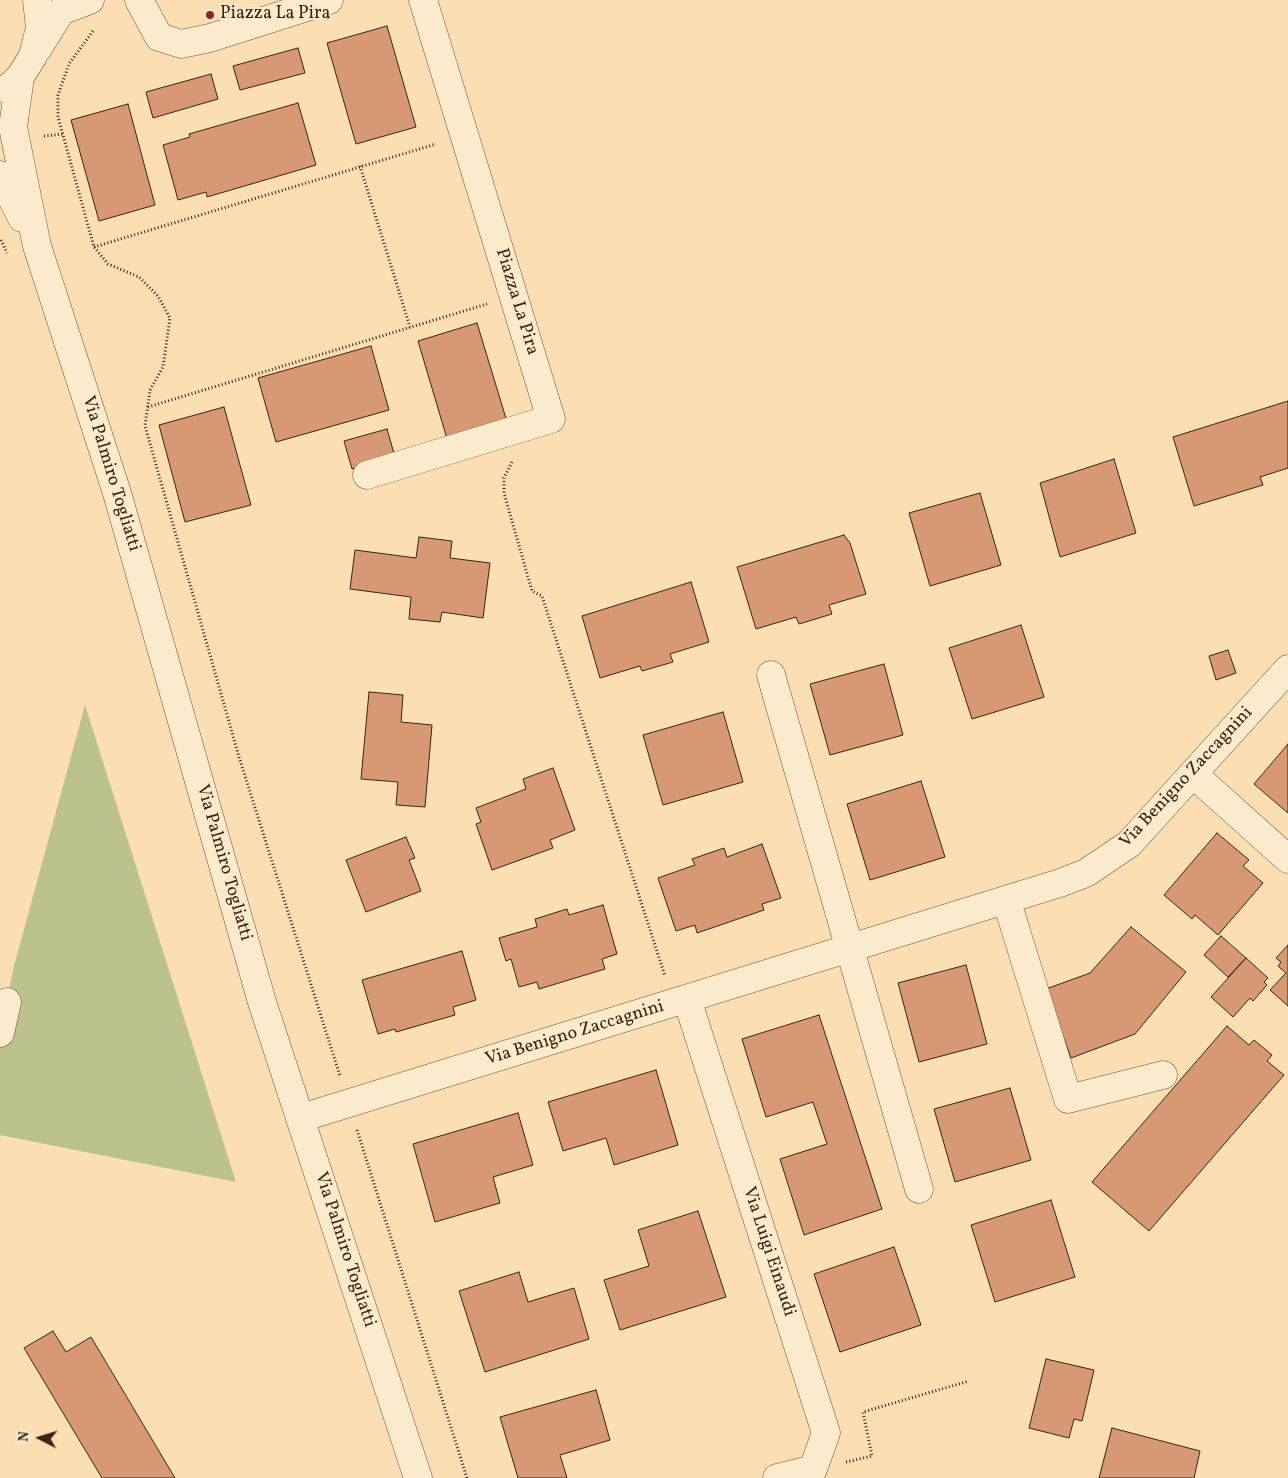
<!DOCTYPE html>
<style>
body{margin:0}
#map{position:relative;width:1288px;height:1478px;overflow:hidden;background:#fbdfb2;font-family:Vollkorn,serif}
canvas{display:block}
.north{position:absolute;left:15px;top:1413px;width:50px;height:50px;-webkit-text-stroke:4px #fceacd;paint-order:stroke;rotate:275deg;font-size:14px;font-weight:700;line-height:20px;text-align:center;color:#3e2311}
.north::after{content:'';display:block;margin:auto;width:18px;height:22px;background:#3e2311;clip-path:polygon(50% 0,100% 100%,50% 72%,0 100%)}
</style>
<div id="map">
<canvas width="1288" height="1478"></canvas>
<div class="north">N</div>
</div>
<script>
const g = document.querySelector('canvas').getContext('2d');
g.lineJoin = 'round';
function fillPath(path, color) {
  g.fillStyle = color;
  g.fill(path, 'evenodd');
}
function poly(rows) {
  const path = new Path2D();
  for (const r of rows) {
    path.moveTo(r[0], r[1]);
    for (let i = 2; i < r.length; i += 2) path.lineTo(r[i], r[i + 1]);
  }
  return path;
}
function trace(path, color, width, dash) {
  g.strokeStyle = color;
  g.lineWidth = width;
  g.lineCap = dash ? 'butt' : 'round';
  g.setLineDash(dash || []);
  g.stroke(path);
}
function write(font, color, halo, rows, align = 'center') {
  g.font = font + ' Vollkorn,serif';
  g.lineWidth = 4;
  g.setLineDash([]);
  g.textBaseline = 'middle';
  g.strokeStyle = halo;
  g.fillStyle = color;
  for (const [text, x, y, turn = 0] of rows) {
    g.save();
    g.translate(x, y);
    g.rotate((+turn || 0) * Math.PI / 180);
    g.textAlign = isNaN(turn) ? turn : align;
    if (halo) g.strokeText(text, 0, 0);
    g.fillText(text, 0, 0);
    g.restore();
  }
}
fillPath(poly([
 [85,705,236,1182,0,1135,0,1031,14,966]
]), '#bbc28e');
const building = poly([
 [387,26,416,127,356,144,327,43,387,26],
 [298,48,305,73,240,90,233,66,298,48],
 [211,74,218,99,153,118,146,92,211,74],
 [298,103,316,165,207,197,206,192,178,200,163,145,190,137,189,134,298,103],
 [128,104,155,205,99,221,71,120,128,104],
 [477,323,508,425,448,442,418,341,477,323],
 [371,346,389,410,276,442,258,378,371,346],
 [1288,401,1288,468,1260,477,1263,485,1194,506,1173,437,1288,401],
 [224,407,251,505,185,522,159,425,224,407],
 [387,429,395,457,352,469,344,441,387,429],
 [1114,459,1136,533,1060,557,1040,483,1114,459],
 [980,493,1001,565,930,586,909,513,980,493],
 [844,535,850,543,866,594,829,605,832,614,799,624,796,617,756,629,737,567,844,535],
 [419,537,452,541,450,558,490,563,483,618,442,612,440,622,409,619,411,597,350,589,355,550,416,558,419,537],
 [691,582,709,642,670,654,673,662,642,671,640,666,600,678,582,616,691,582],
 [1021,625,1044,697,972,719,949,648,1021,625],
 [1228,650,1236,673,1216,680,1209,656,1228,650],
 [884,664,903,735,830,755,810,684,884,664],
 [369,692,403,695,401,722,432,725,425,807,396,805,398,782,361,779,369,692],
 [723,712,743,782,663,805,643,735,723,712],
 [1288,744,1288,813,1254,784,1288,744],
 [553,768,575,830,550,840,553,848,492,870,476,824,481,822,476,808,526,789,523,779,553,768],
 [921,781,945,857,870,880,847,804,921,781],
 [1217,833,1249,860,1243,866,1263,883,1218,935,1195,915,1192,919,1164,895,1217,833],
 [406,837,415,858,409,860,421,891,366,912,346,860,406,837],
 [762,844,781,898,762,904,764,910,697,933,695,925,676,931,658,878,695,865,692,859,724,848,727,857,762,844],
 [603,905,617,954,602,959,605,969,539,989,537,982,519,987,511,959,506,961,499,938,537,927,535,919,567,909,569,915,603,905],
 [1131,927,1186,972,1135,1034,1071,1058,1046,989,1090,973,1131,927],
 [1221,936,1246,958,1228,977,1204,955,1221,936],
 [1288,945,1288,1006,1270,990,1286,973,1278,966,1281,962,1276,958,1288,945],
 [462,951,476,1000,453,1007,455,1015,396,1032,395,1029,378,1034,362,980,462,951],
 [1246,958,1268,978,1264,982,1267,985,1253,1001,1250,998,1233,1017,1211,997,1246,958],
 [966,965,987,1044,919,1062,898,983,966,965],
 [819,1015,882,1209,804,1235,780,1159,827,1144,813,1102,766,1117,742,1039,819,1015],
 [1227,1026,1249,1045,1254,1040,1272,1055,1267,1061,1284,1075,1149,1231,1092,1182,1227,1026],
 [656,1070,678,1145,614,1165,606,1138,563,1151,548,1102,656,1070],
 [1010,1088,1031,1160,955,1182,934,1109,1010,1088],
 [518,1113,533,1165,493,1177,500,1203,435,1222,413,1144,518,1113],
 [1051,1200,1075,1277,995,1302,971,1225,1051,1200],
 [698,1211,726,1297,620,1330,604,1280,649,1266,638,1230,698,1211],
 [894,1247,921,1325,840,1352,814,1274,894,1247],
 [519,1272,528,1302,574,1288,589,1339,485,1372,459,1291,519,1272],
 [53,1331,66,1352,91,1337,175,1478,102,1478,24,1348,53,1331],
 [1046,1359,1094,1370,1082,1421,1074,1419,1069,1438,1029,1428,1046,1359],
 [596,1390,610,1440,560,1455,567,1478,518,1478,500,1417,596,1390],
 [1112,1428,1200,1451,1194,1478,1099,1478,1112,1428]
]);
fillPath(building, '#d79973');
trace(building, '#3e2311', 1);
const minor = poly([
 [139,0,159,37,181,44,210,38,329,0],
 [38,48,61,11,90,0],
 [20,77,13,127,37,246,117,493,262,1002,418,1478],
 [7,89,20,77,33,56,40,28,37,0],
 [0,175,22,218],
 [367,475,551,419,423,0],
 [771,675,919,1189],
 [1193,774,1288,859],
 [1005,900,1011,915,1068,1099,1163,1075],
 [687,999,826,1433,813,1469,777,1478],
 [0,1033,7,1002],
 [301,1118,1060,883,1086,873,1129,844,1288,669]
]);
trace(minor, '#6d5239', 29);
trace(poly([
 [93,31,69,64,58,95,58,117,94,247,108,264,139,277,158,296,170,318,163,367,150,390,145,426,239,757,340,1076],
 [44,136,63,134],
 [360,166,410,327],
 [1,240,7,253],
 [94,247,436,144],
 [148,407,487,304],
 [512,462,504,478,504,493,532,591,542,596,665,976],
 [357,1130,467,1478],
 [846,1462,872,1456,863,1412,969,1381]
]), '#3e2311', 3, [1, 2.5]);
trace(minor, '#fceacd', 28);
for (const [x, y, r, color] of [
 [210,15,5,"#8f2418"]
]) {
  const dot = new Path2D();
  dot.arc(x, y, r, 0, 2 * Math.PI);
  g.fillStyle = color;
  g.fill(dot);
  trace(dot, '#fceacd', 2);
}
write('18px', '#3e2311', '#fceacd', [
 ["Piazza La Pira",220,15]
], 'left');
write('18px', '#3e2311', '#fceacd', [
 ["Piazza La Pira",516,302,73],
 ["Via Palmiro Togliatti",110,474,73],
 ["Via Benigno Zaccagnini",1187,778,-47],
 ["Via Palmiro Togliatti",223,863,74],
 ["Via Benigno Zaccagnini",575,1034,-17],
 ["Via Palmiro Togliatti",344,1250,72],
 ["Via Luigi Einaudi",768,1252,72]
]);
</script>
